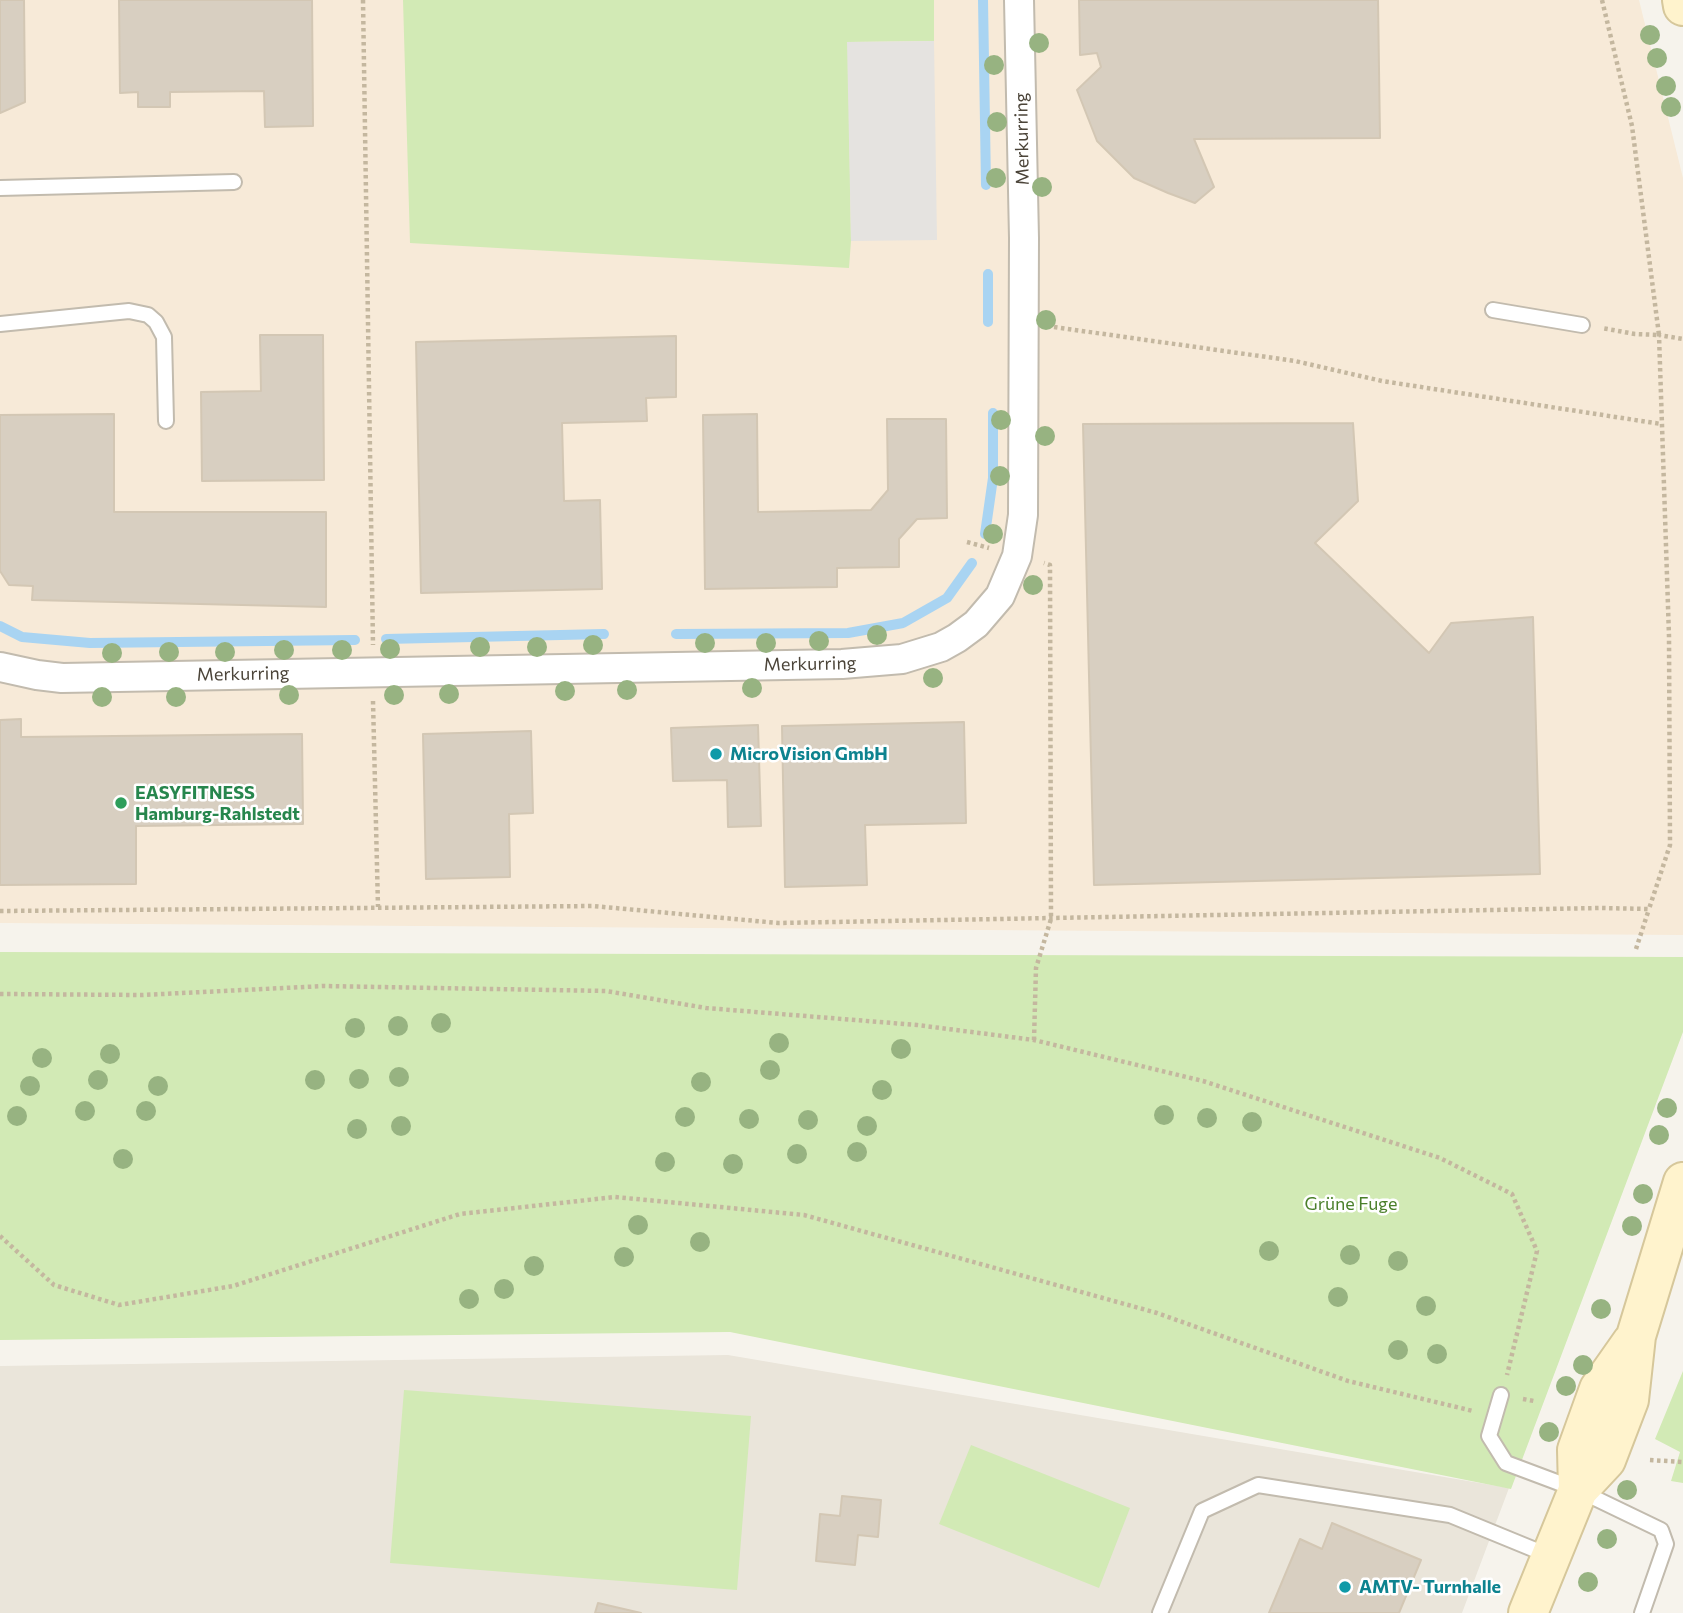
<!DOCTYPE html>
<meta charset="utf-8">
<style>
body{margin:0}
canvas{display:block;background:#f6f3ec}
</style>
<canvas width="1683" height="1613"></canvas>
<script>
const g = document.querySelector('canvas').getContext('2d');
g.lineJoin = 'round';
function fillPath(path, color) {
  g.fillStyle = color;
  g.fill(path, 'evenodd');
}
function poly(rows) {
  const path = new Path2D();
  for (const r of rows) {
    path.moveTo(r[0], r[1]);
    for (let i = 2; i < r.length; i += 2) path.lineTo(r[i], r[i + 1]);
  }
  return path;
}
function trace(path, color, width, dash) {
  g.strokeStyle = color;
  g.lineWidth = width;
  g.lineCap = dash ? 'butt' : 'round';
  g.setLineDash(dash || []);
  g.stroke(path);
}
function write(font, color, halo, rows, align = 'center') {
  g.font = font + ' Commissioner,sans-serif';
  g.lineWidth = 5;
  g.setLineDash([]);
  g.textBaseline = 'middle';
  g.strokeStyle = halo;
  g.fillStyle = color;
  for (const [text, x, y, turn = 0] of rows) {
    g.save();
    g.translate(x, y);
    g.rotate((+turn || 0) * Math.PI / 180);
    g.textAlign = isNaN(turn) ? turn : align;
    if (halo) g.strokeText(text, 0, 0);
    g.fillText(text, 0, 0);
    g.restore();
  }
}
fillPath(poly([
 [728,1355,1509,1488,1462,1613,0,1613,0,1366]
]), '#eae5da');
fillPath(poly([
 [0,0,1639,0,1683,178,1683,935,0,923]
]), '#f7ead8');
fillPath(poly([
 [403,0,934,0,934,41,848,42,851,241,849,268,410,243],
 [0,952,1683,957,1683,1032,1511,1489,730,1332,0,1340],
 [1683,1371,1683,1483,1671,1481,1680,1452,1655,1439],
 [404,1390,751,1416,737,1590,390,1563],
 [971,1445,1130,1508,1099,1588,939,1524]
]), '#d2eab5');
fillPath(poly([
 [934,41,937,240,851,241,847,42]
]), '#e5e3e0');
trace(poly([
 [983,0,986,185],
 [988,322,988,274],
 [985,534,993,478,993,413],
 [0,626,22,637,90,643,355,640],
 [676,634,848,633,903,623,947,598,972,563],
 [386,639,604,634]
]), '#a9d4f2', 10);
const building = poly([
 [0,0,24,0,25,102,0,113,0,0],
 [119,0,312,0,313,126,265,127,264,91,170,92,170,107,138,107,138,92,120,93,119,0],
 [1079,0,1378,0,1380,138,1194,139,1214,187,1195,203,1168,193,1134,178,1097,141,1077,90,1101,67,1097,53,1080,55,1079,0],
 [260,335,323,335,324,480,202,481,201,392,261,391,260,335],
 [676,336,676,397,646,398,647,421,562,423,564,501,600,500,602,589,421,593,416,342,676,336],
 [114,414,114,512,326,512,326,607,32,600,33,586,9,585,0,571,0,415,114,414],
 [757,414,758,512,871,510,888,490,887,419,946,419,947,518,917,519,899,539,899,567,837,568,837,587,705,589,703,415,757,414],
 [1353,423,1358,501,1315,543,1429,653,1451,623,1533,617,1540,874,1094,885,1083,424,1353,423],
 [21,719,21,737,302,734,303,824,136,826,136,884,0,885,0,720,21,719],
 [964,722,966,823,865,825,867,885,785,887,782,726,964,722],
 [758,725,761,826,728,827,727,780,673,781,671,728,758,725],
 [531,731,533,813,509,814,510,877,426,879,423,734,531,731],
 [842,1496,881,1500,878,1537,858,1535,855,1565,816,1561,820,1514,840,1516,842,1496],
 [1332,1523,1421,1560,1399,1613,1269,1613,1300,1539,1322,1549,1332,1523],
 [598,1603,641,1613,595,1613,598,1603]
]);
fillPath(building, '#d8cfc1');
trace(building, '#d3c7b4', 2);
const lane = poly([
 [0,188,234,182],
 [1493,310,1582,325],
 [0,324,129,311,148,315,156,322,164,337,166,421],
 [1501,1395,1489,1436,1506,1463,1578,1490,1661,1530,1666,1544,1642,1613],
 [1160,1613,1202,1511,1258,1485,1450,1515,1550,1556]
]);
const street = poly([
 [0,667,37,675,62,678,842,664,902,659,941,647,957,638,976,624,1000,596,1017,556,1023,515,1024,238,1019,0]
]);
const secondary = poly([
 [1682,0,1683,6],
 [1578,1490,1606,1460,1629,1400,1636,1336,1683,1182],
 [1528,1613,1578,1490,1577,1450,1599,1389,1632,1342]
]);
trace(lane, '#c2bbae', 18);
trace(street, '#c2bbae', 32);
trace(secondary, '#d6c79b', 42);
trace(poly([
 [363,0,373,645],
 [1602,0,1632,126,1659,335,1635,334,1602,328],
 [1054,327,1295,361,1382,381,1661,424],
 [967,542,989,548],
 [373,701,378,907],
 [0,911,593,906,778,923,1600,908,1649,909,1670,845,1669,636,1659,335,1683,339],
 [1636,949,1649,909],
 [0,994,142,995,324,986,606,991,706,1008,917,1025,1034,1040,1203,1081,1440,1158,1512,1194,1537,1251,1507,1375],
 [1034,1040,1036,968,1051,919,1050,565,1044,563],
 [0,1236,54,1285,119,1305,233,1286,460,1214,615,1197,804,1215,1157,1313,1348,1381,1473,1411],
 [1523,1399,1534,1401],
 [1650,1460,1683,1462]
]), '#c4b79f', 4.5, [3.5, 3.5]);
trace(lane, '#fff', 14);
trace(street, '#fff', 28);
trace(secondary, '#fff3cd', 38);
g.fillStyle = '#97b381';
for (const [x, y] of [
 [1650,35],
 [1039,43],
 [1657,58],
 [994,65],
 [1666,86],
 [1671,107],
 [997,122],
 [996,178],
 [1042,187],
 [1046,320],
 [1001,420],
 [1045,436],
 [1000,476],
 [993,534],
 [1033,585],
 [877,635],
 [819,641],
 [705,643],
 [766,643],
 [593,645],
 [480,647],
 [537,647],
 [390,649],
 [284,650],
 [342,650],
 [169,652],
 [225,652],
 [112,653],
 [933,678],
 [752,688],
 [627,690],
 [565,691],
 [449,694],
 [289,695],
 [394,695],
 [102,697],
 [176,697],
 [441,1023],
 [398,1026],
 [355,1028],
 [779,1043],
 [901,1049],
 [110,1054],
 [42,1058],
 [770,1070],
 [399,1077],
 [359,1079],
 [98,1080],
 [315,1080],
 [701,1082],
 [30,1086],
 [158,1086],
 [882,1090],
 [1667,1108],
 [85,1111],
 [146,1111],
 [1164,1115],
 [17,1116],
 [685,1117],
 [1207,1118],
 [749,1119],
 [808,1120],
 [1252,1122],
 [401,1126],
 [867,1126],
 [357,1129],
 [1659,1135],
 [857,1152],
 [797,1154],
 [123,1159],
 [665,1162],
 [733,1164],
 [1643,1194],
 [638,1225],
 [1632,1226],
 [700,1242],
 [1269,1251],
 [1350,1255],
 [624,1257],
 [1398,1261],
 [534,1266],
 [504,1289],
 [1338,1297],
 [469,1299],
 [1426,1306],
 [1601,1309],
 [1398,1350],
 [1437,1354],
 [1583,1365],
 [1566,1386],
 [1549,1432],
 [1627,1490],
 [1607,1539],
 [1588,1582]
]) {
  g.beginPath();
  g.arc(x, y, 10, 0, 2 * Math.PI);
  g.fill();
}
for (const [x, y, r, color] of [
 [716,754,7,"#0f9aa8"],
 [121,803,7,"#2e9e5b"],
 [1345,1587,7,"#0f9aa8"]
]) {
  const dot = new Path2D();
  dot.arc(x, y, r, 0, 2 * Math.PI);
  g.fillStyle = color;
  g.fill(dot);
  trace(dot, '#fff', 2.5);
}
write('18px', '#4b4439', '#fff', [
 ["Merkurring",1022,139,-91],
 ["Merkurring",810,664,-1],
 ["Merkurring",243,674,-1]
]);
write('bold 18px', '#0d838f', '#fff', [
 ["MicroVision GmbH",730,754],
 ["AMTV- Turnhalle",1359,1587]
], 'left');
write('bold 18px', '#27864d', '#fff', [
 ["EASYFITNESS",135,793],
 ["Hamburg-Rahlstedt",135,814]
], 'left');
write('18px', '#4a7f2a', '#fff', [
 ["Grüne Fuge",1351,1204]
]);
</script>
